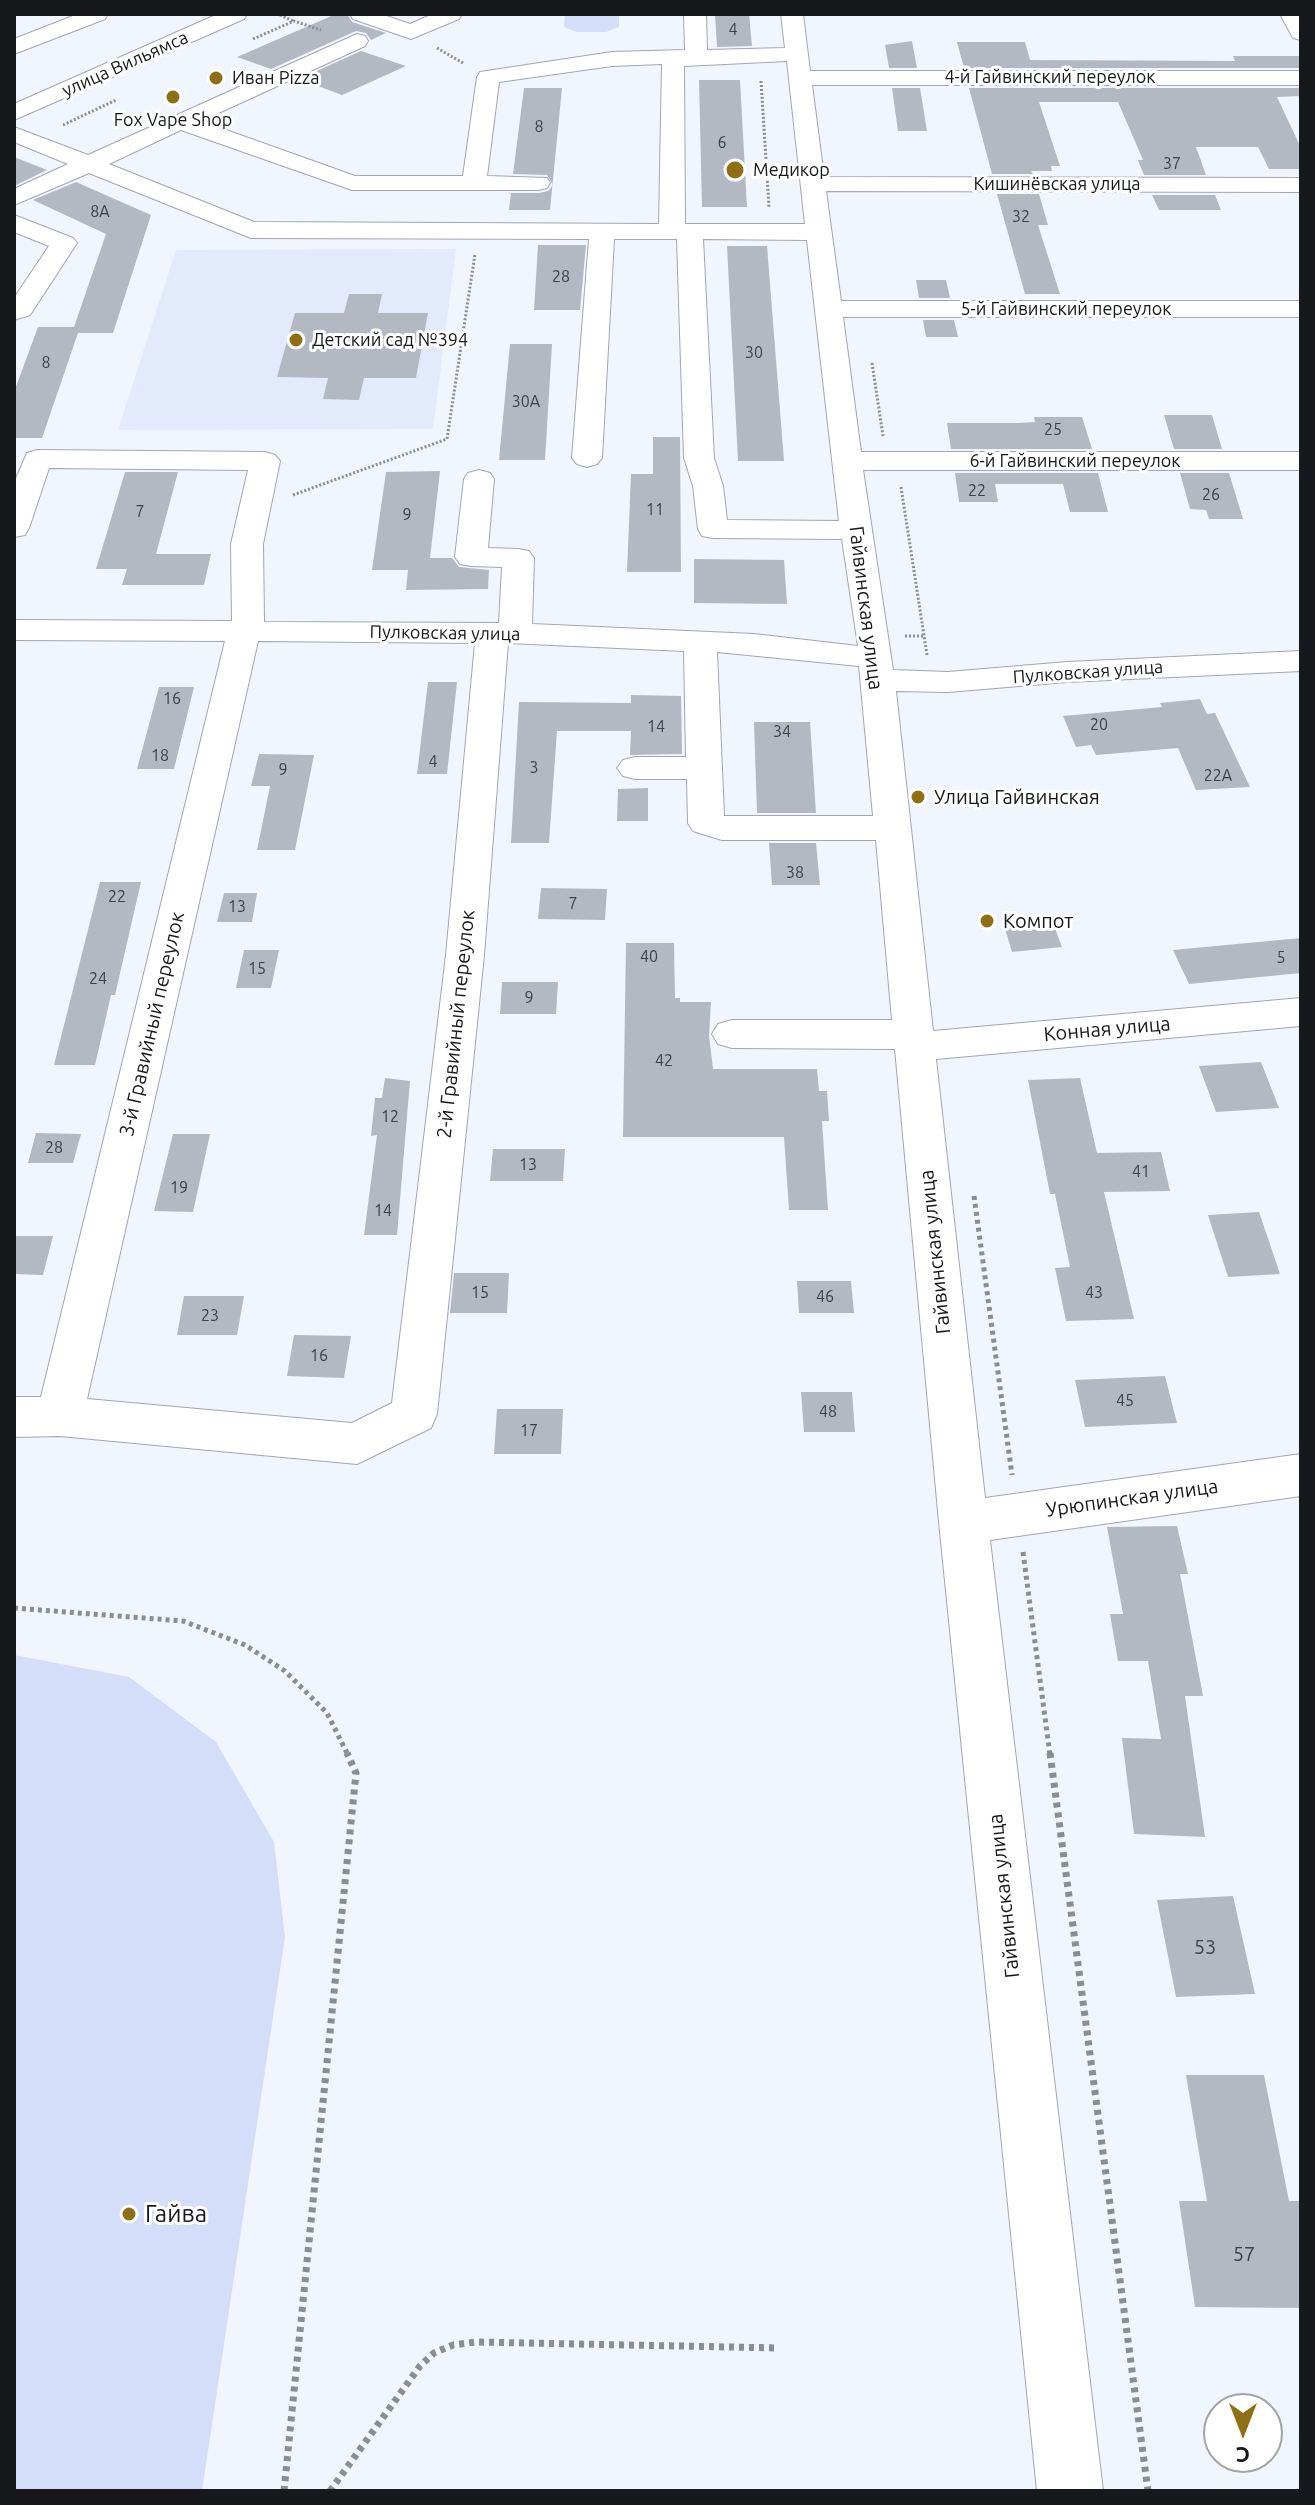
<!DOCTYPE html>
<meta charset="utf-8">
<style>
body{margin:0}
#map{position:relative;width:1315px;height:2505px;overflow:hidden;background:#f1f5fd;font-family:Ubuntu,sans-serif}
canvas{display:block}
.frame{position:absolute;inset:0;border:16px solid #17181c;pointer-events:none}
.north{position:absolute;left:1203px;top:2393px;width:80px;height:80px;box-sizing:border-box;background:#fff;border:2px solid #a2a3a4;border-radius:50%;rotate:180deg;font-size:22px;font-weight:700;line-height:32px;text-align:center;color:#17181c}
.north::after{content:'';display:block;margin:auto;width:28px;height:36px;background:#8e6f13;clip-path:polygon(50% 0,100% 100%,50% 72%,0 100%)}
</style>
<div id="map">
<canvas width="1315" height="2505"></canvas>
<div class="frame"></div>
<div class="north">С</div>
</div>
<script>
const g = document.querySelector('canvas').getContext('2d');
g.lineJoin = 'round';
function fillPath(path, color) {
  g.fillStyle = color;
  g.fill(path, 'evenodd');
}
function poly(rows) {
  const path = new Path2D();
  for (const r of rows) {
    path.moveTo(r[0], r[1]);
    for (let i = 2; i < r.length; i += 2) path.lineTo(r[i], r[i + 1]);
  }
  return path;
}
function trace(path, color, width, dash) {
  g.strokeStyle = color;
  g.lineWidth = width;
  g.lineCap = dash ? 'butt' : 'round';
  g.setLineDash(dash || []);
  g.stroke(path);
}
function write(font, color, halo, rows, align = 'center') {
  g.font = font + ' Ubuntu,sans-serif';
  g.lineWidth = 6;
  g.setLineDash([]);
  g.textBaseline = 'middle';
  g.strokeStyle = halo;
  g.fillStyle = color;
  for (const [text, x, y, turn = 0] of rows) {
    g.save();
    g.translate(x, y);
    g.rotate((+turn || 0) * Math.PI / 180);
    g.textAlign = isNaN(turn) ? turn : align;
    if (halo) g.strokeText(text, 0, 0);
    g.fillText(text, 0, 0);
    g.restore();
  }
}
fillPath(poly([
 [456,249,433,429,118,430,176,250]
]), '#e3eafc');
fillPath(poly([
 [565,14,619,14,619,27,606,32,577,32,564,27],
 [14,1655,129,1677,216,1742,274,1842,285,1937,202,2491,14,2491]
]), '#d4def8');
fillPath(poly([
 [336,14,347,14,352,22,386,33,371,40,366,33,356,31,271,69,237,57],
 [715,14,749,14,752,46,717,47],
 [912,41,917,68,889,68,885,45],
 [957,42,1025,42,1030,60,1235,61,1233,56,1301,56,1301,68,964,68],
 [361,51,406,66,342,95,299,79],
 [699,80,740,80,747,207,702,207],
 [524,88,562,88,550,210,509,210,511,193,539,193,548,191,553,185,547,175,513,174],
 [892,88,920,88,927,131,898,131],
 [969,88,1301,88,1301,96,1277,97,1301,148,1301,169,1269,169,1258,147,1196,147,1206,175,1144,175,1138,160,1143,160,1118,102,1039,102,1060,166,1051,166,1052,171,1031,171,1033,174,992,174],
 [14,157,47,170,14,186],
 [76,182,151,215,113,333,78,333,42,438,14,438,14,392,38,327,74,327,106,234,33,200],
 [997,194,1039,194,1048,225,1038,225,1060,294,1025,294],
 [1152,195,1215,195,1221,210,1159,210],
 [538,245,586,245,580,310,534,310],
 [727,246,767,246,784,461,738,461],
 [916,280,946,280,950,298,919,298],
 [349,294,382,294,378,313,428,313,416,378,364,378,359,400,323,399,328,378,277,377,295,313,344,313],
 [923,320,954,320,958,337,926,337],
 [510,344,552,344,545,460,499,460],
 [1164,415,1212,415,1222,449,1174,449],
 [1034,417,1082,417,1092,449,951,449,947,423,1018,423,1035,422],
 [653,437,680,437,681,572,627,572,631,474,653,474],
 [440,471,430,558,452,558,459,567,489,570,488,589,406,590,408,570,372,570,386,472],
 [125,472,178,472,156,554,211,554,204,585,122,585,127,569,96,569],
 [955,473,1098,473,1108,512,1070,512,1063,484,995,484,998,502,959,502],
 [1180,473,1229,473,1243,519,1209,519,1206,510,1190,509],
 [694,559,784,560,787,604,694,603],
 [428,682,457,682,447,774,417,774],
 [159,687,194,687,174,769,137,769],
 [631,695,681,696,682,754,630,755,631,731,557,731,549,843,511,843,519,702,631,703],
 [1200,699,1207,714,1215,713,1250,787,1196,790,1178,748,1096,755,1091,745,1076,747,1063,716,1162,707,1160,703],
 [754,722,810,722,816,813,757,813],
 [259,754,314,755,295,850,257,850,270,786,251,786],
 [648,788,648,821,617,821,618,789],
 [769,843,816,843,820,885,772,885],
 [100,882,141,882,115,995,111,995,95,1065,54,1065],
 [541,888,607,889,605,920,538,919],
 [224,893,257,893,252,922,217,922],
 [1051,918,1062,947,1012,952,1003,922],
 [1301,938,1301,973,1189,984,1173,950],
 [626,943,674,943,675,998,680,998,680,1002,711,1002,709,1036,713,1069,817,1069,819,1091,827,1091,829,1121,822,1121,828,1210,789,1210,784,1137,623,1137],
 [244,950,279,950,271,988,236,988],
 [502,982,558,982,556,1014,500,1014],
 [1261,1062,1279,1108,1216,1112,1199,1066],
 [385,1078,410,1081,397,1235,364,1235,377,1135,371,1136,375,1098,382,1098],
 [1080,1078,1097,1153,1161,1152,1170,1191,1104,1192,1134,1319,1066,1321,1055,1268,1070,1267,1055,1194,1050,1194,1028,1080],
 [36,1133,81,1134,73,1163,28,1163],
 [173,1134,210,1134,193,1212,154,1211],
 [493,1149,565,1149,563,1181,490,1181],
 [1259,1212,1280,1274,1228,1277,1208,1215],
 [14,1236,53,1236,43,1275,14,1274],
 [454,1273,509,1273,507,1313,450,1313],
 [797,1281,851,1281,854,1313,799,1313],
 [184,1296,244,1296,237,1335,177,1335],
 [294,1335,351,1336,344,1378,287,1376],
 [1165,1376,1177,1423,1085,1427,1075,1380],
 [801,1392,852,1392,855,1432,804,1432],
 [497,1409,563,1409,561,1454,494,1454],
 [1177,1526,1188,1574,1180,1574,1203,1696,1185,1696,1205,1837,1134,1834,1122,1738,1161,1739,1148,1661,1118,1661,1110,1614,1123,1614,1107,1527],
 [1233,1896,1255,1994,1176,1997,1157,1900],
 [1186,2075,1264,2075,1289,2201,1301,2201,1301,2308,1195,2307,1179,2201,1207,2201]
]), '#b4b8c2');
const minor = poly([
 [78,14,108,14,105,19,14,54,14,39,78,14],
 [218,14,247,14,244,19,14,120,14,104,218,14],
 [350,14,381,14,410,24,433,14,462,14,459,19,411,39,353,19,350,14],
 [684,14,706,14,707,50,785,48,781,14,803,14,810,71,1301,71,1301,85,812,85,824,177,1301,178,1301,192,826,191,841,301,1301,301,1301,317,843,317,861,452,1301,452,1301,470,863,470,893,670,948,672,1067,662,1301,651,1301,671,1067,682,948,692,896,691,933,1031,1301,998,1301,1026,936,1059,985,1498,1301,1454,1301,1496,990,1540,1103,2491,1037,2491,939,1522,895,1049,732,1048,718,1044,712,1034,718,1024,732,1020,892,1020,876,840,722,840,693,831,688,823,687,779,635,779,623,776,617,768,623,760,635,757,686,757,684,651,508,643,484,955,437,1414,431,1428,357,1464,60,1436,14,1437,14,1397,41,1397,225,641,14,640,14,620,232,621,231,544,248,470,49,468,29,528,25,535,14,537,14,483,27,453,37,450,265,452,275,455,280,461,263,544,264,622,499,623,502,567,471,566,460,564,455,557,464,479,468,473,479,470,490,473,494,479,488,548,518,549,529,551,534,558,532,624,754,634,858,646,842,539,713,538,702,536,698,529,693,486,684,458,677,239,614,239,602,458,597,464,587,467,577,464,572,458,589,239,251,238,89,173,14,205,14,189,68,164,14,142,14,127,88,155,357,34,365,36,368,41,365,46,201,121,355,176,463,176,477,77,480,72,612,52,685,50,684,14],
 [787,61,805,224,685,224,684,66,787,61],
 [662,64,659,224,254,222,109,164,181,130,352,190,538,190,547,188,550,183,547,178,487,176,499,82,612,66,662,64],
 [703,239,807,240,839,521,727,520,723,486,714,458,703,239],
 [258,641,475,643,446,955,392,1403,352,1423,87,1399,258,641],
 [717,652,859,666,873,816,724,816,717,652],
 [1280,14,1301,14,1301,40,1293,38,1280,14],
 [14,215,73,238,77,243,30,315,14,320,14,298,49,246,14,232,14,215]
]);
trace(minor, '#a2a6b1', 2);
trace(poly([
 [280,15,293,21],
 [253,39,294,21,321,30],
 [437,48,463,63],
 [761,81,769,207],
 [63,125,116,100],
 [872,363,883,436],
 [901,487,927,655],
 [293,495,447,439,475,254],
 [905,636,924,636]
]), '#8a8d93', 3, [2, 2]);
trace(poly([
 [974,1196,1012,1475],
 [1023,1552,1050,1755],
 [14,1608,183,1621,245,1645,285,1671,327,1713,348,1755]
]), '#8a8d93', 5, [4, 4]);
trace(poly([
 [1050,1753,1148,2491],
 [284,2491,356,1773,347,1753],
 [330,2491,420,2366,434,2353,453,2345,476,2342,779,2348]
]), '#8a8d93', 7, [5, 5]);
fillPath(minor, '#fff');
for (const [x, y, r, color] of [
 [216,78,8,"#8e6f13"],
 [173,97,8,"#8e6f13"],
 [735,170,10,"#8e6f13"],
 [296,340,8,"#8e6f13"],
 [918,797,8,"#8e6f13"],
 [987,921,8,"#8e6f13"],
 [129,2214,8,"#8e6f13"]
]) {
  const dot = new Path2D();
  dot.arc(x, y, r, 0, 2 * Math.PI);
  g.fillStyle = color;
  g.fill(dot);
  trace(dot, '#fff', 3);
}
write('16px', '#3e4046', null, [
 ["4",733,30],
 ["8",539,127],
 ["6",722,143],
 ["37",1172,164],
 ["8А",100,212],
 ["32",1021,217],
 ["28",561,277],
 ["30",754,353],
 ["8",46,363],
 ["30А",526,402],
 ["25",1053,430],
 ["22",977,491],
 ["26",1211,495],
 ["11",655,510],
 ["7",140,512],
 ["9",407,515],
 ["16",172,699],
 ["20",1099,725],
 ["14",656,727],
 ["34",782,732],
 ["18",160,756],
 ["4",433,762],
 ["3",534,768],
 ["9",283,770],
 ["22А",1218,776],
 ["38",795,873],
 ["22",117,897],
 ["7",573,904],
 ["13",237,907],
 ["40",649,957],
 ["5",1281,958],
 ["15",257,969],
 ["24",98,979],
 ["9",529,998],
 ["42",664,1061],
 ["12",390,1117],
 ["28",54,1148],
 ["13",528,1165],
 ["41",1141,1172],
 ["19",179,1188],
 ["14",383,1211],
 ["15",480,1293],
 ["43",1094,1293],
 ["46",825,1297],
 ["23",210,1316],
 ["16",319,1356],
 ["45",1125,1401],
 ["48",828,1412],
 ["17",529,1431]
]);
write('18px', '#17181c', '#fff', [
 ["улица Вильямса",125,64,-24],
 ["4-й Гайвинский переулок",1050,77],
 ["Кишинёвская улица",1057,184],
 ["5-й Гайвинский переулок",1066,309],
 ["6-й Гайвинский переулок",1075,461],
 ["Пулковская улица",445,633,1],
 ["Пулковская улица",1088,672,-4]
]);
write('18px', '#17181c', '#fff', [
 ["Иван Pizza",232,78],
 ["Fox Vape Shop",173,120,"center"],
 ["Медикор",753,170],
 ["Детский сад №394",312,340]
], 'left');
write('20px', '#17181c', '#fff', [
 ["Гайвинская улица",866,608,83],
 ["3-й Гравийный переулок",152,1024,-77],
 ["2-й Гравийный переулок",456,1024,-84],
 ["Конная улица",1107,1029,-5],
 ["Гайвинская улица",935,1252,-96],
 ["Урюпинская улица",1132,1498,-8],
 ["Гайвинская улица",1004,1896,-96]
]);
write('20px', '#17181c', '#fff', [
 ["Улица Гайвинская",934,797],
 ["Компот",1003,921]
], 'left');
write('20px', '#3e4046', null, [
 ["53",1205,1947],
 ["57",1244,2254]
]);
write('24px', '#17181c', '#fff', [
 ["Гайва",145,2214]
], 'left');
</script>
